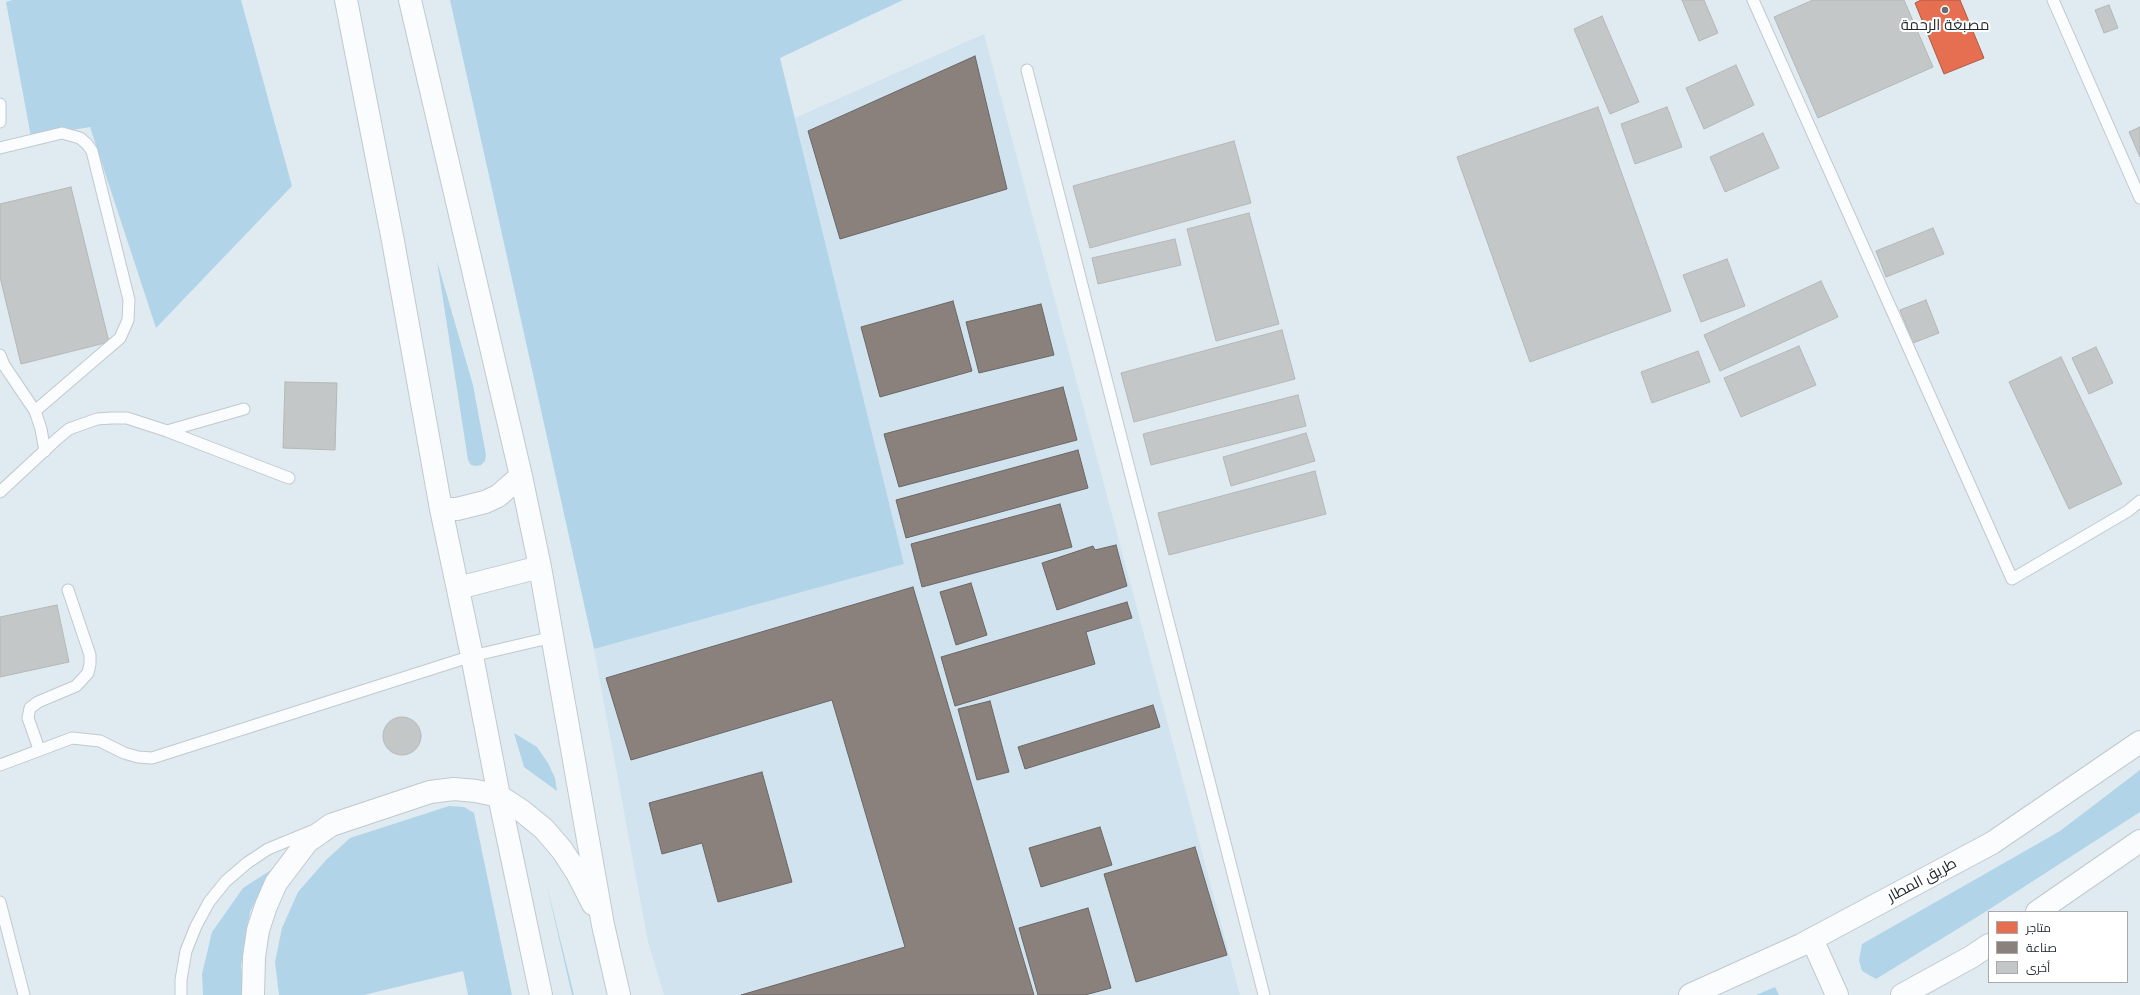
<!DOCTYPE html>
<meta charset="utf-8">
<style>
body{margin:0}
#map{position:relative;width:2140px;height:995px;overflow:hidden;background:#e0ebf1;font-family:Mulish,Cairo,sans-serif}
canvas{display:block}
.legend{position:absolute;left:1988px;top:911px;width:140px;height:72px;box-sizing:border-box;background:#fff;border:1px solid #a7aaab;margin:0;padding:5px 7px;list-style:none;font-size:12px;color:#232a2e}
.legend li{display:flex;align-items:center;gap:8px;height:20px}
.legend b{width:20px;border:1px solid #a7aaab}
</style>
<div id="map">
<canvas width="2140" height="995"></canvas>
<ul class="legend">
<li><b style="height:11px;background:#e76f51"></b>متاجر</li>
<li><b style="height:11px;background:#8a817c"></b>صناعة</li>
<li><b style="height:11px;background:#c4c7c7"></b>أخرى</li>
</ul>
</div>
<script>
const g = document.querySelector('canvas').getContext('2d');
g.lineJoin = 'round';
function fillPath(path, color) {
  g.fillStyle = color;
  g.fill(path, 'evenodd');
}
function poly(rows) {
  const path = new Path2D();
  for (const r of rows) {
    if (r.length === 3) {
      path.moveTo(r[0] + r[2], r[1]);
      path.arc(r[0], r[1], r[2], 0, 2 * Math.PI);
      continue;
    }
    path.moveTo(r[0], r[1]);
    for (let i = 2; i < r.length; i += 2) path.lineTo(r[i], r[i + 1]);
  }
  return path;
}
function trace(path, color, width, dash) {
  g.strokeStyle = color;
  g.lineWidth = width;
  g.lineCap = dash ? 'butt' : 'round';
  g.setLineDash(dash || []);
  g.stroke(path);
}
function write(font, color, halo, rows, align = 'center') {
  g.font = font + ' Mulish,Cairo,sans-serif';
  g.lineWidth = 4;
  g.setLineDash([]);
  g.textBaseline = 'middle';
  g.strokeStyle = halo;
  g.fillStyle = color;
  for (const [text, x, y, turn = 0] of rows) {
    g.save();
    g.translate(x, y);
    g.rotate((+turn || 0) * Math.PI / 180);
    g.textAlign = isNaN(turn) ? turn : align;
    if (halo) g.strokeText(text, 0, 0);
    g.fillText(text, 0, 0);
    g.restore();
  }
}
fillPath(poly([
 [984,34,1240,995,664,995,648,942,594,649,904,564,795,118]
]), '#d0e3ef');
fillPath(poly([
 [12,0,241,0,292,186,156,328,90,127,31,137,6,2],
 [450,0,903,0,780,58,904,564,594,649],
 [437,261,473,385,486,455,485,461,481,465,476,466,471,465,468,460],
 [514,733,537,747,548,763,555,778,557,791,524,767],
 [2140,770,2140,812,1982,914,1876,979,1862,971,1859,960,1862,944,2060,831],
 [449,806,464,807,474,813,512,995,468,995,463,971,364,995,279,995,275,962,282,928,298,892,326,860,350,838],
 [271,870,250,912,241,966,245,995,203,995,202,974,212,932,243,888],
 [545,878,574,995,572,995],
 [1775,987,1779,995,1756,995]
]), '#b2d4e8');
const shops = poly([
 [1921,0,1960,0,1984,58,1944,74,1915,3,1921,0]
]);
fillPath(shops, '#e76f51');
trace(shops, '#ac5a46', 1);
const industry = poly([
 [975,56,1007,189,840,239,808,131,975,56],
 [953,301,972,371,880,397,861,327,953,301],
 [1041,304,1054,355,979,373,966,322,1041,304],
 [1063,387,1077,440,899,487,884,434,1063,387],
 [1078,450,1088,488,906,538,896,500,1078,450],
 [1060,504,1072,547,922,587,911,544,1060,504],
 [1116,545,1127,586,1057,610,1042,563,1093,546,1095,550,1116,545],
 [971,583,987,635,956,645,940,592,971,583],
 [913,587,1034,995,741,995,905,947,832,700,631,760,606,678,913,587],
 [1127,602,1132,618,1086,632,1095,664,955,706,941,657,1127,602],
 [990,701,1009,772,977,780,958,709,990,701],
 [1153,705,1160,727,1025,769,1018,747,1153,705],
 [762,772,792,882,718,902,702,843,662,854,649,803,762,772],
 [1100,827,1112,865,1041,887,1029,848,1100,827],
 [1195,847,1227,955,1136,982,1104,874,1195,847],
 [1088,908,1111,988,1085,995,1038,995,1019,928,1088,908]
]);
fillPath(industry, '#8a817c');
trace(industry, '#6b6765', 1);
const building = poly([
 [1682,0,1704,0,1718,33,1699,41,1682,0],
 [1813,0,1904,0,1933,67,1818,118,1774,17,1813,0],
 [2109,5,2118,28,2104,33,2095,10,2109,5],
 [1602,16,1639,102,1610,114,1574,29,1602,16],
 [1736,65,1754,105,1704,129,1686,88,1736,65],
 [1598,107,1671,311,1530,362,1457,157,1598,107],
 [1667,107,1682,147,1635,164,1621,124,1667,107],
 [2140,127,2140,157,2129,132,2140,127],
 [1763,133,1779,168,1725,192,1710,157,1763,133],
 [1234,141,1251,203,1090,248,1073,186,1234,141],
 [71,187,109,342,21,364,0,277,0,204,71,187],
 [1249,213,1279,324,1216,341,1187,229,1249,213],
 [1933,228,1944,254,1886,277,1876,251,1933,228],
 [1175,239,1181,265,1098,284,1092,258,1175,239],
 [1727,259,1745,306,1701,322,1683,275,1727,259],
 [1821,281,1838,317,1720,371,1704,335,1821,281],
 [1926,300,1939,333,1913,343,1900,310,1926,300],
 [1282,330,1295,379,1134,422,1121,373,1282,330],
 [1799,346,1816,385,1741,417,1724,378,1799,346],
 [2096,347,2113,383,2089,394,2072,358,2096,347],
 [1698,351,1710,382,1652,403,1641,372,1698,351],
 [2061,357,2122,484,2069,509,2009,382,2061,357],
 [285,382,337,383,335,450,283,448,285,382],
 [1298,395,1306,426,1151,465,1143,434,1298,395],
 [1306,433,1315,461,1231,486,1223,457,1306,433],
 [1315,471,1326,514,1169,555,1158,513,1315,471],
 [57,605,69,662,0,677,0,617,57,605],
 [402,736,19]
]);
fillPath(building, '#c4c7c7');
trace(building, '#b5b7b7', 1);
const lane = poly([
 [1753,0,2012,579,2128,511,2140,501],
 [2053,0,2140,198],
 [1027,70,1264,995],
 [0,104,0,122],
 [0,148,62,133,80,138,87,144,92,151,129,300,128,320,120,338,35,411],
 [0,355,4,365,35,411,41,429,45,451],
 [167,431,244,409],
 [0,492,57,439,69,429,97,419,112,418,127,418,167,431,289,478],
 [39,749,28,718,30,708,38,702,76,686,88,673,90,664,90,655,68,590],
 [0,765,72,738,100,741,124,753,138,757,152,758,472,656,553,637],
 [0,902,24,995],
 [181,995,181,980,186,951,196,926,209,902,226,881,247,863,268,849,312,831]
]);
const street = poly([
 [253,995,254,957,258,930,266,906,276,883,307,842,331,825,430,792,454,789,476,791,499,796]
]);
const primary = poly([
 [346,0,393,241,441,509,472,656,499,796,541,995],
 [410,0,521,476,540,567,603,925,619,995],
 [441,509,457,509,485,502,498,496,521,476],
 [458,588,540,567],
 [499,796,522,811,544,829,562,850,577,873,593,904]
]);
const highway = poly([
 [2037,912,2140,841],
 [1812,939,1837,995],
 [1690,995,1801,945,1992,843,2140,742],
 [1902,995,1971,957,1989,945]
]);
trace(lane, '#c0c9ce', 13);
trace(street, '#c0c9ce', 24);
trace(primary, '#c0c9ce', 24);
trace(highway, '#c0c9ce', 24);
trace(lane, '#fafcfd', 11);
trace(street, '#fafcfd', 22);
trace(primary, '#fafcfd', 22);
trace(highway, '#fafcfd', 22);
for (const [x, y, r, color] of [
 [1945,10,4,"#656e72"]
]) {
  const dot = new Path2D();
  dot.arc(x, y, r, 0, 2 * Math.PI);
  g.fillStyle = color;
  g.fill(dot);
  trace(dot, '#fff', 1.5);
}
write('15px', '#232a2e', '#fff', [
 ["مصبغة الرحمة",1945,25]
]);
write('15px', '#232a2e', '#fff', [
 ["طريق المطار",1922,880,-28]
]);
</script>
